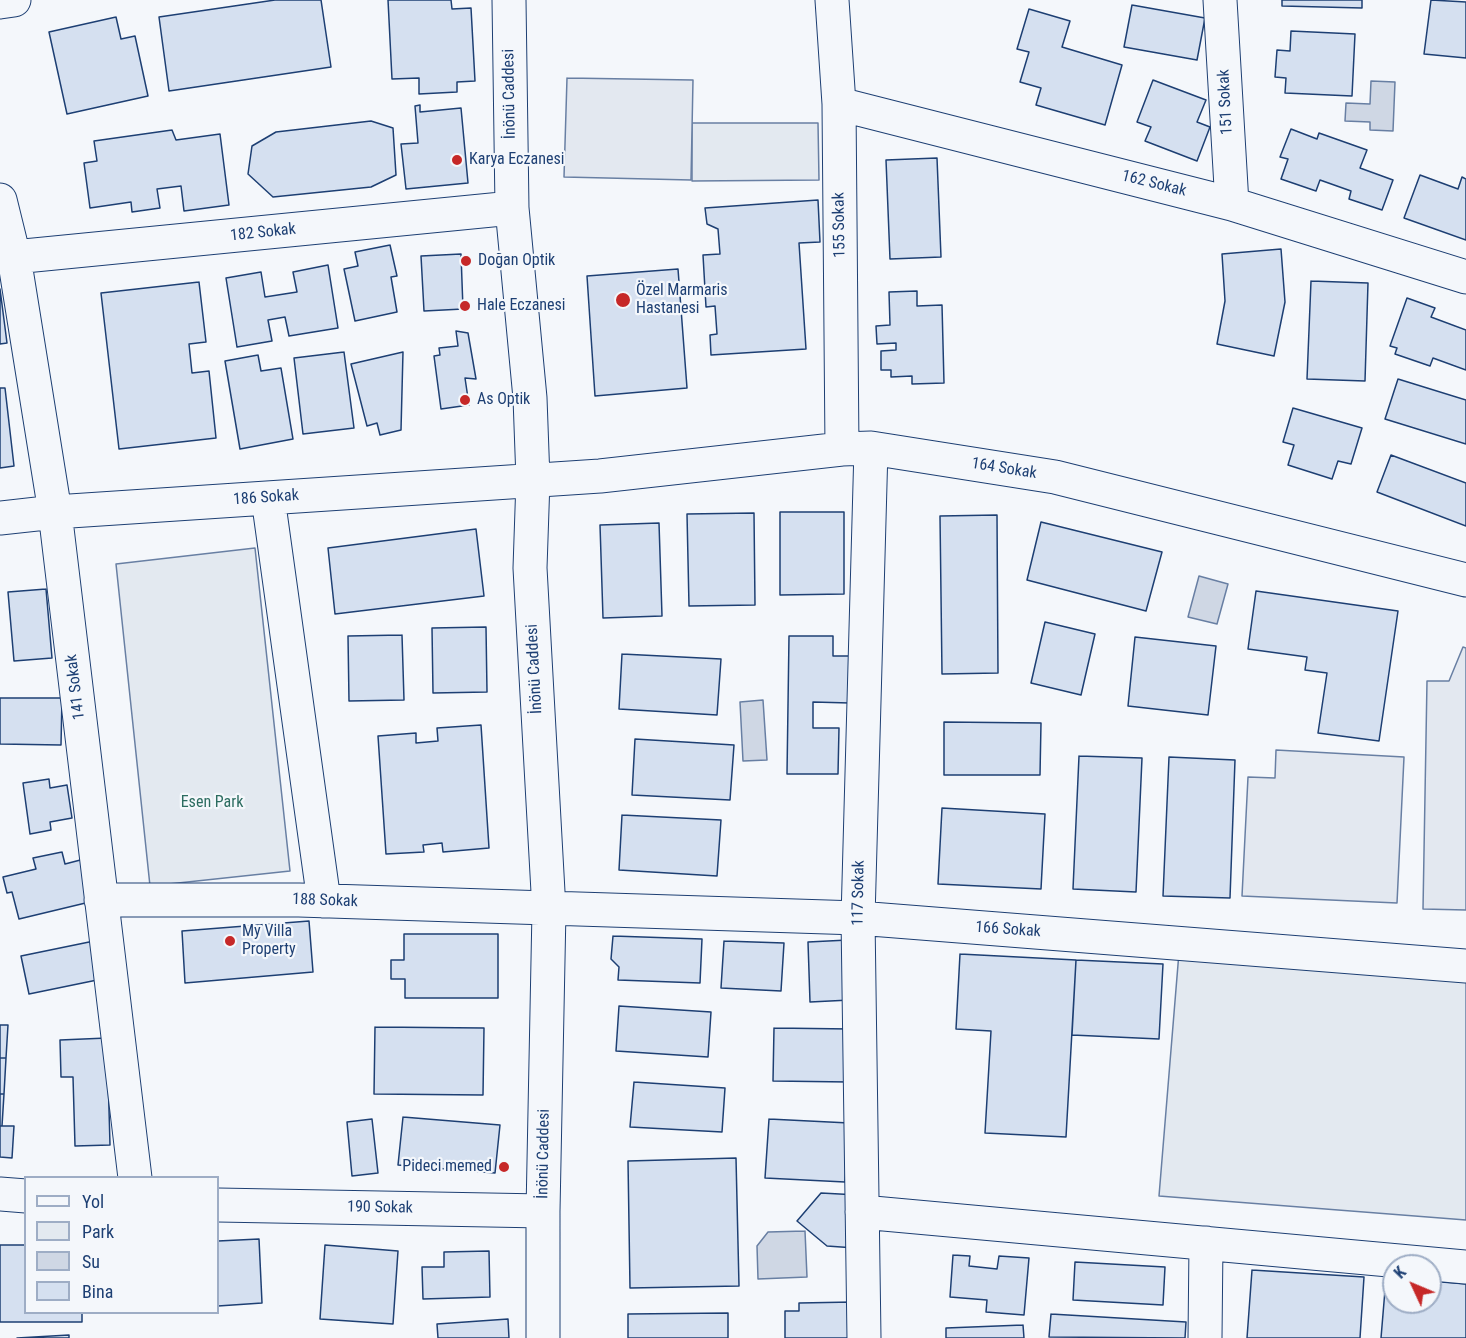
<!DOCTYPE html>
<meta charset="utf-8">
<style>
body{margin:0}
#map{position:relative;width:1466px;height:1338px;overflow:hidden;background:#f4f7fb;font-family:"Roboto Condensed",sans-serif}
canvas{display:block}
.legend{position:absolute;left:24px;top:1176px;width:195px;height:138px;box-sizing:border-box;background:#f4f7fb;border:2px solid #9eadc5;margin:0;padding:8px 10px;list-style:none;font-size:18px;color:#1d3f73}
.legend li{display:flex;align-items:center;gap:12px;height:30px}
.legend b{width:30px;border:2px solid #9eadc5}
.north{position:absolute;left:1382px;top:1254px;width:60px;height:60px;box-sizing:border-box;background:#f4f7fb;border:2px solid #9eadc5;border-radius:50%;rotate:314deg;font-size:16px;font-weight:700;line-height:24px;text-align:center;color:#1d3f73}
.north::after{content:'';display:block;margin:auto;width:21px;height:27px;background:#c62828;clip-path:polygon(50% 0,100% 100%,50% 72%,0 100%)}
</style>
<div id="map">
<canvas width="1466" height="1338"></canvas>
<ul class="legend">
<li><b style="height:8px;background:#f4f7fb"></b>Yol</li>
<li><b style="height:16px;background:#e3e9f0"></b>Park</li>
<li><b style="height:16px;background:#cfd7e4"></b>Su</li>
<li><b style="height:16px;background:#d5e0f0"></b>Bina</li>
</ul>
<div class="north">K</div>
</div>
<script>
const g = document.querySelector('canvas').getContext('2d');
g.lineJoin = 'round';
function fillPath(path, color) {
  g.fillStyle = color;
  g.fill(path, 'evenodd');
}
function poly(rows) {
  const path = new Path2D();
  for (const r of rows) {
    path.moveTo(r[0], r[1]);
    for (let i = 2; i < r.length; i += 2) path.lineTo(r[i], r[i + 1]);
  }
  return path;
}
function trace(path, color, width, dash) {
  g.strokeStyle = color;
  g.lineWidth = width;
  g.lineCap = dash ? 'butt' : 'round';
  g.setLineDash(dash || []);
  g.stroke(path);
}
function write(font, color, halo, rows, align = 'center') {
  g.font = font + ' "Roboto Condensed",sans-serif';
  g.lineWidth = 4.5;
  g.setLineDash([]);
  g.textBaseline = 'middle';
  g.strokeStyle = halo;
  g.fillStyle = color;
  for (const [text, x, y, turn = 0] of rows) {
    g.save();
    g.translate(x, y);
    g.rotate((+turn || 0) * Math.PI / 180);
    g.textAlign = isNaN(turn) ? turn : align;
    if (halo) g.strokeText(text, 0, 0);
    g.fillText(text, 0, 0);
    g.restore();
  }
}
const green = poly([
 [692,123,818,123,819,180,692,181,692,123],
 [255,548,290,871,150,886,116,564,255,548],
 [1181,928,1466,951,1466,1220,1159,1196,1181,928]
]);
fillPath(green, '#e3e9f0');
trace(green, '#687fa3', 1.5);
const parking = poly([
 [567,78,693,80,691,180,564,177,567,78],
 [1463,647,1466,648,1466,910,1423,909,1427,681,1449,681,1463,647],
 [1276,750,1404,757,1397,903,1242,896,1248,777,1275,778,1276,750]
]);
fillPath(parking, '#e3e8f0');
trace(parking, '#687fa3', 1.5);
const water = poly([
 [1371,81,1395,82,1393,131,1370,130,1370,122,1345,121,1346,103,1370,104,1371,81],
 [1199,576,1228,584,1217,624,1188,617,1199,576],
 [763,700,767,760,743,761,740,702,763,700],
 [805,1231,807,1277,758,1279,757,1246,768,1232,805,1231]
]);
fillPath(water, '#cfd7e4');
trace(water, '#687fa3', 1.5);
const building = poly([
 [275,0,321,0,331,67,169,91,159,17,275,0],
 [388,0,451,0,452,9,471,8,475,81,457,82,457,92,419,94,419,78,392,79,388,0],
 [1282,0,1362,0,1362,8,1282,6,1282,0],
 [1431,0,1466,2,1466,58,1424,54,1431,0],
 [1132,5,1205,18,1197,60,1124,47,1132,5],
 [1029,9,1070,21,1062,47,1122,65,1105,125,1036,105,1041,88,1020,82,1029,52,1017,49,1029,9],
 [116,17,121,39,135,36,148,96,67,114,49,32,116,17],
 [1291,31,1355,34,1352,96,1285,93,1286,78,1275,77,1277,50,1290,51,1291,31],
 [1153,80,1206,100,1197,122,1210,127,1197,161,1145,141,1151,127,1137,122,1153,80],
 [420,105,420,112,461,108,468,183,406,189,401,144,418,143,415,106,420,105],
 [371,121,393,128,396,175,371,187,273,197,248,174,252,146,276,132,371,121],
 [1291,129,1317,139,1319,133,1367,150,1360,168,1393,180,1382,210,1349,199,1351,191,1320,180,1316,191,1281,179,1288,159,1280,157,1291,129],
 [172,130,176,140,220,134,229,205,184,211,181,186,157,189,160,208,132,212,131,202,90,208,84,163,97,161,94,141,172,130],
 [937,158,941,257,890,259,886,160,937,158],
 [1420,175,1458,189,1462,177,1466,179,1466,240,1404,218,1420,175],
 [818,200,820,242,799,243,806,349,711,355,710,335,717,334,715,306,706,307,703,255,720,254,718,229,707,224,705,208,818,200],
 [390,245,397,276,391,277,397,312,355,321,344,269,358,266,355,252,390,245],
 [1281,249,1285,302,1274,356,1217,344,1225,301,1222,254,1281,249],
 [461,254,463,309,424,311,421,256,461,254],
 [328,265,338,328,289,336,285,317,268,320,272,341,237,347,226,278,261,272,265,297,297,292,293,272,328,265],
 [678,269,687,388,595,396,587,276,678,269],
 [1311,281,1368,283,1365,381,1307,379,1311,281],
 [199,282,206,342,189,344,192,373,209,371,216,438,119,449,101,293,199,282],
 [0,289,7,343,0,344,0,289],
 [917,291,917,306,942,305,944,383,912,384,912,376,891,377,891,370,881,370,881,351,896,350,896,343,877,344,876,326,890,325,889,292,917,291],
 [1407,298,1435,308,1431,317,1466,330,1466,370,1433,358,1430,366,1395,354,1397,348,1390,346,1407,298],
 [456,331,468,333,476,379,465,378,469,405,441,409,434,356,440,355,439,348,458,346,456,331],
 [344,352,354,428,303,434,294,358,344,352],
 [403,352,401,430,380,435,377,423,367,426,351,364,403,352],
 [258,355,261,371,281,368,293,439,240,449,225,361,258,355],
 [1398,379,1466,400,1466,444,1385,419,1398,379],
 [0,388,5,388,14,466,0,468,0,388],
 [1293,408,1362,428,1351,464,1338,461,1332,479,1288,465,1294,445,1283,442,1293,408],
 [1391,455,1466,483,1466,526,1377,492,1391,455],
 [780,512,844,512,844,594,780,595,780,512],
 [754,513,755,605,689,606,687,514,754,513],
 [997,515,998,673,942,674,940,516,997,515],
 [1041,522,1162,552,1146,611,1027,580,1041,522],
 [659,523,662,616,603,618,600,525,659,523],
 [476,529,484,596,335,614,328,548,476,529],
 [46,589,52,658,14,661,8,592,46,589],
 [1256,591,1398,611,1379,741,1318,733,1327,673,1305,670,1307,657,1248,649,1256,591],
 [1045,622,1095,634,1081,695,1031,683,1045,622],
 [486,627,487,692,433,693,432,628,486,627],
 [402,635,404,700,349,701,348,636,402,635],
 [789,636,833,636,833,656,851,656,850,703,813,702,813,728,839,728,838,774,787,774,789,636],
 [1135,637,1216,646,1208,715,1128,706,1135,637],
 [622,654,721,659,717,715,619,709,622,654],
 [0,698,62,698,61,745,0,744,0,698],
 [944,722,1041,723,1040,775,944,775,944,722],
 [481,725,489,848,443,852,442,843,423,845,424,852,386,854,378,736,416,733,416,743,438,741,437,728,481,725],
 [635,739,734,745,730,800,632,795,635,739],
 [1079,756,1142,758,1136,892,1073,889,1079,756],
 [1169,757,1235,760,1230,898,1163,896,1169,757],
 [49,779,50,788,67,785,72,818,50,822,51,830,30,834,23,783,49,779],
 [942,808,1045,814,1041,889,938,884,942,808],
 [622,815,721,820,717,876,619,870,622,815],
 [62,852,65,864,88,858,98,900,19,919,12,892,7,893,3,877,36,869,33,858,62,852],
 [309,921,313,972,185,983,182,931,309,921],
 [404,934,498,934,498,998,405,998,405,979,391,979,391,960,404,960,404,934],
 [613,936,702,939,700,983,618,980,619,967,611,959,613,936],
 [848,940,850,1000,810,1002,808,942,848,940],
 [94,941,102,979,29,994,21,956,94,941],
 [724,941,784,943,781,991,721,988,724,941],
 [960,954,1076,960,1066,1137,985,1133,991,1031,956,1029,960,954],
 [1076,960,1163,964,1159,1039,1072,1035,1076,960],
 [619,1006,711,1012,708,1057,616,1051,619,1006],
 [0,1025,8,1025,6,1058,0,1058,0,1025],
 [375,1027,484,1028,483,1095,374,1094,375,1027],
 [774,1028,851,1029,849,1082,773,1081,774,1028],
 [107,1038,110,1145,75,1146,73,1077,61,1077,60,1040,107,1038],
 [0,1058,6,1058,4,1094,0,1094,0,1058],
 [634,1082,725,1088,722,1132,630,1127,634,1082],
 [0,1094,4,1094,2,1126,0,1126,0,1094],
 [403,1117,500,1125,495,1173,398,1165,403,1117],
 [372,1119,378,1173,352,1176,347,1122,372,1119],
 [769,1119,849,1123,845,1182,765,1178,769,1119],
 [0,1126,14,1126,12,1158,0,1157,0,1126],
 [736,1158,739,1286,630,1288,628,1161,736,1158],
 [821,1193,858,1195,855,1248,827,1246,797,1221,821,1193],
 [259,1239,262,1303,218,1306,218,1241,259,1239],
 [0,1245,26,1245,26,1312,82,1312,82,1322,0,1322,0,1245],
 [325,1245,398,1251,393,1324,320,1319,325,1245],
 [489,1251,490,1297,423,1299,422,1267,444,1267,444,1252,489,1251],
 [953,1255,970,1256,969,1266,997,1269,999,1256,1029,1258,1024,1315,986,1312,987,1300,950,1297,953,1255],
 [1075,1262,1165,1267,1163,1305,1073,1300,1075,1262],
 [1252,1270,1364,1277,1360,1338,1247,1338,1252,1270],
 [1386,1278,1394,1279,1394,1302,1430,1302,1430,1281,1466,1284,1466,1338,1381,1338,1386,1278],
 [853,1302,853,1338,785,1338,785,1311,799,1311,799,1303,853,1302],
 [728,1313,728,1338,628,1338,628,1314,728,1313],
 [1051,1314,1186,1322,1185,1338,1049,1337,1051,1314],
 [508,1319,509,1338,438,1338,437,1324,508,1319],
 [1023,1325,1024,1338,946,1338,946,1328,1023,1325],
 [69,1335,69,1338,17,1338,69,1335]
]);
fillPath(building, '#d5e0f0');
trace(building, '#1d3f73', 1.5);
const minor = poly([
 [509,0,512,208,530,398,533,480,530,568,549,910,543,1211,543,1338],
 [832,0,839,104,842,449],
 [1220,0,1232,204],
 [0,2,14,0],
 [839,104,1232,204,1466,277],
 [0,200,14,257,55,512,135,1178],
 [14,257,512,208],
 [268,498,324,901],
 [0,518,55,512,600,476,842,449,871,448,1055,477,1466,580],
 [101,900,299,900,858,918,1466,966],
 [0,1194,26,1196],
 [218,1205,543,1211],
 [862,1212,1466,1267],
 [864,1338,858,918,871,448],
 [1205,1338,1206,1243]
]);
trace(minor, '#1d3f73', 35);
trace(minor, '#f4f7fb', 33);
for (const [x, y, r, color] of [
 [457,160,6,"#c62828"],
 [466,261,6,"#c62828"],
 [623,300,8,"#c62828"],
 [465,306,6,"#c62828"],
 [465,400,6,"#c62828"],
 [230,941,6,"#c62828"],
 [504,1167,6,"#c62828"]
]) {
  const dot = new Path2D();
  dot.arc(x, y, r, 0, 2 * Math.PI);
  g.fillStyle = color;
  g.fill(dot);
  trace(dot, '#f4f7fb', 2);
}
write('16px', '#1d3f73', '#f4f7fb', [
 ["İnönü Caddesi",510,94,-91],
 ["151 Sokak",1226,102,-93],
 ["162 Sokak",1154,184,14],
 ["155 Sokak",840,225,-91],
 ["182 Sokak",263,233,-6],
 ["164 Sokak",1004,469,9],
 ["186 Sokak",266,498,-4],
 ["İnönü Caddesi",535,669,-93],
 ["141 Sokak",76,687,-97],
 ["117 Sokak",859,893,-89],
 ["188 Sokak",325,901,2],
 ["166 Sokak",1008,930,4],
 ["İnönü Caddesi",544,1154,-89],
 ["190 Sokak",380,1208,1]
]);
write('16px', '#1d3f73', '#f4f7fb', [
 ["Karya Eczanesi",469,160],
 ["Doğan Optik",478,261],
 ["Özel Marmaris",636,291],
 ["Hastanesi",636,309],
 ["Hale Eczanesi",477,306],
 ["As Optik",477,400],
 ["My Villa",242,932],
 ["Property",242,950],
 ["Pideci memed",492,1167,"right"]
], 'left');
write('16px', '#2c6c60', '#f4f7fb', [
 ["Esen Park",212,803]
]);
</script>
